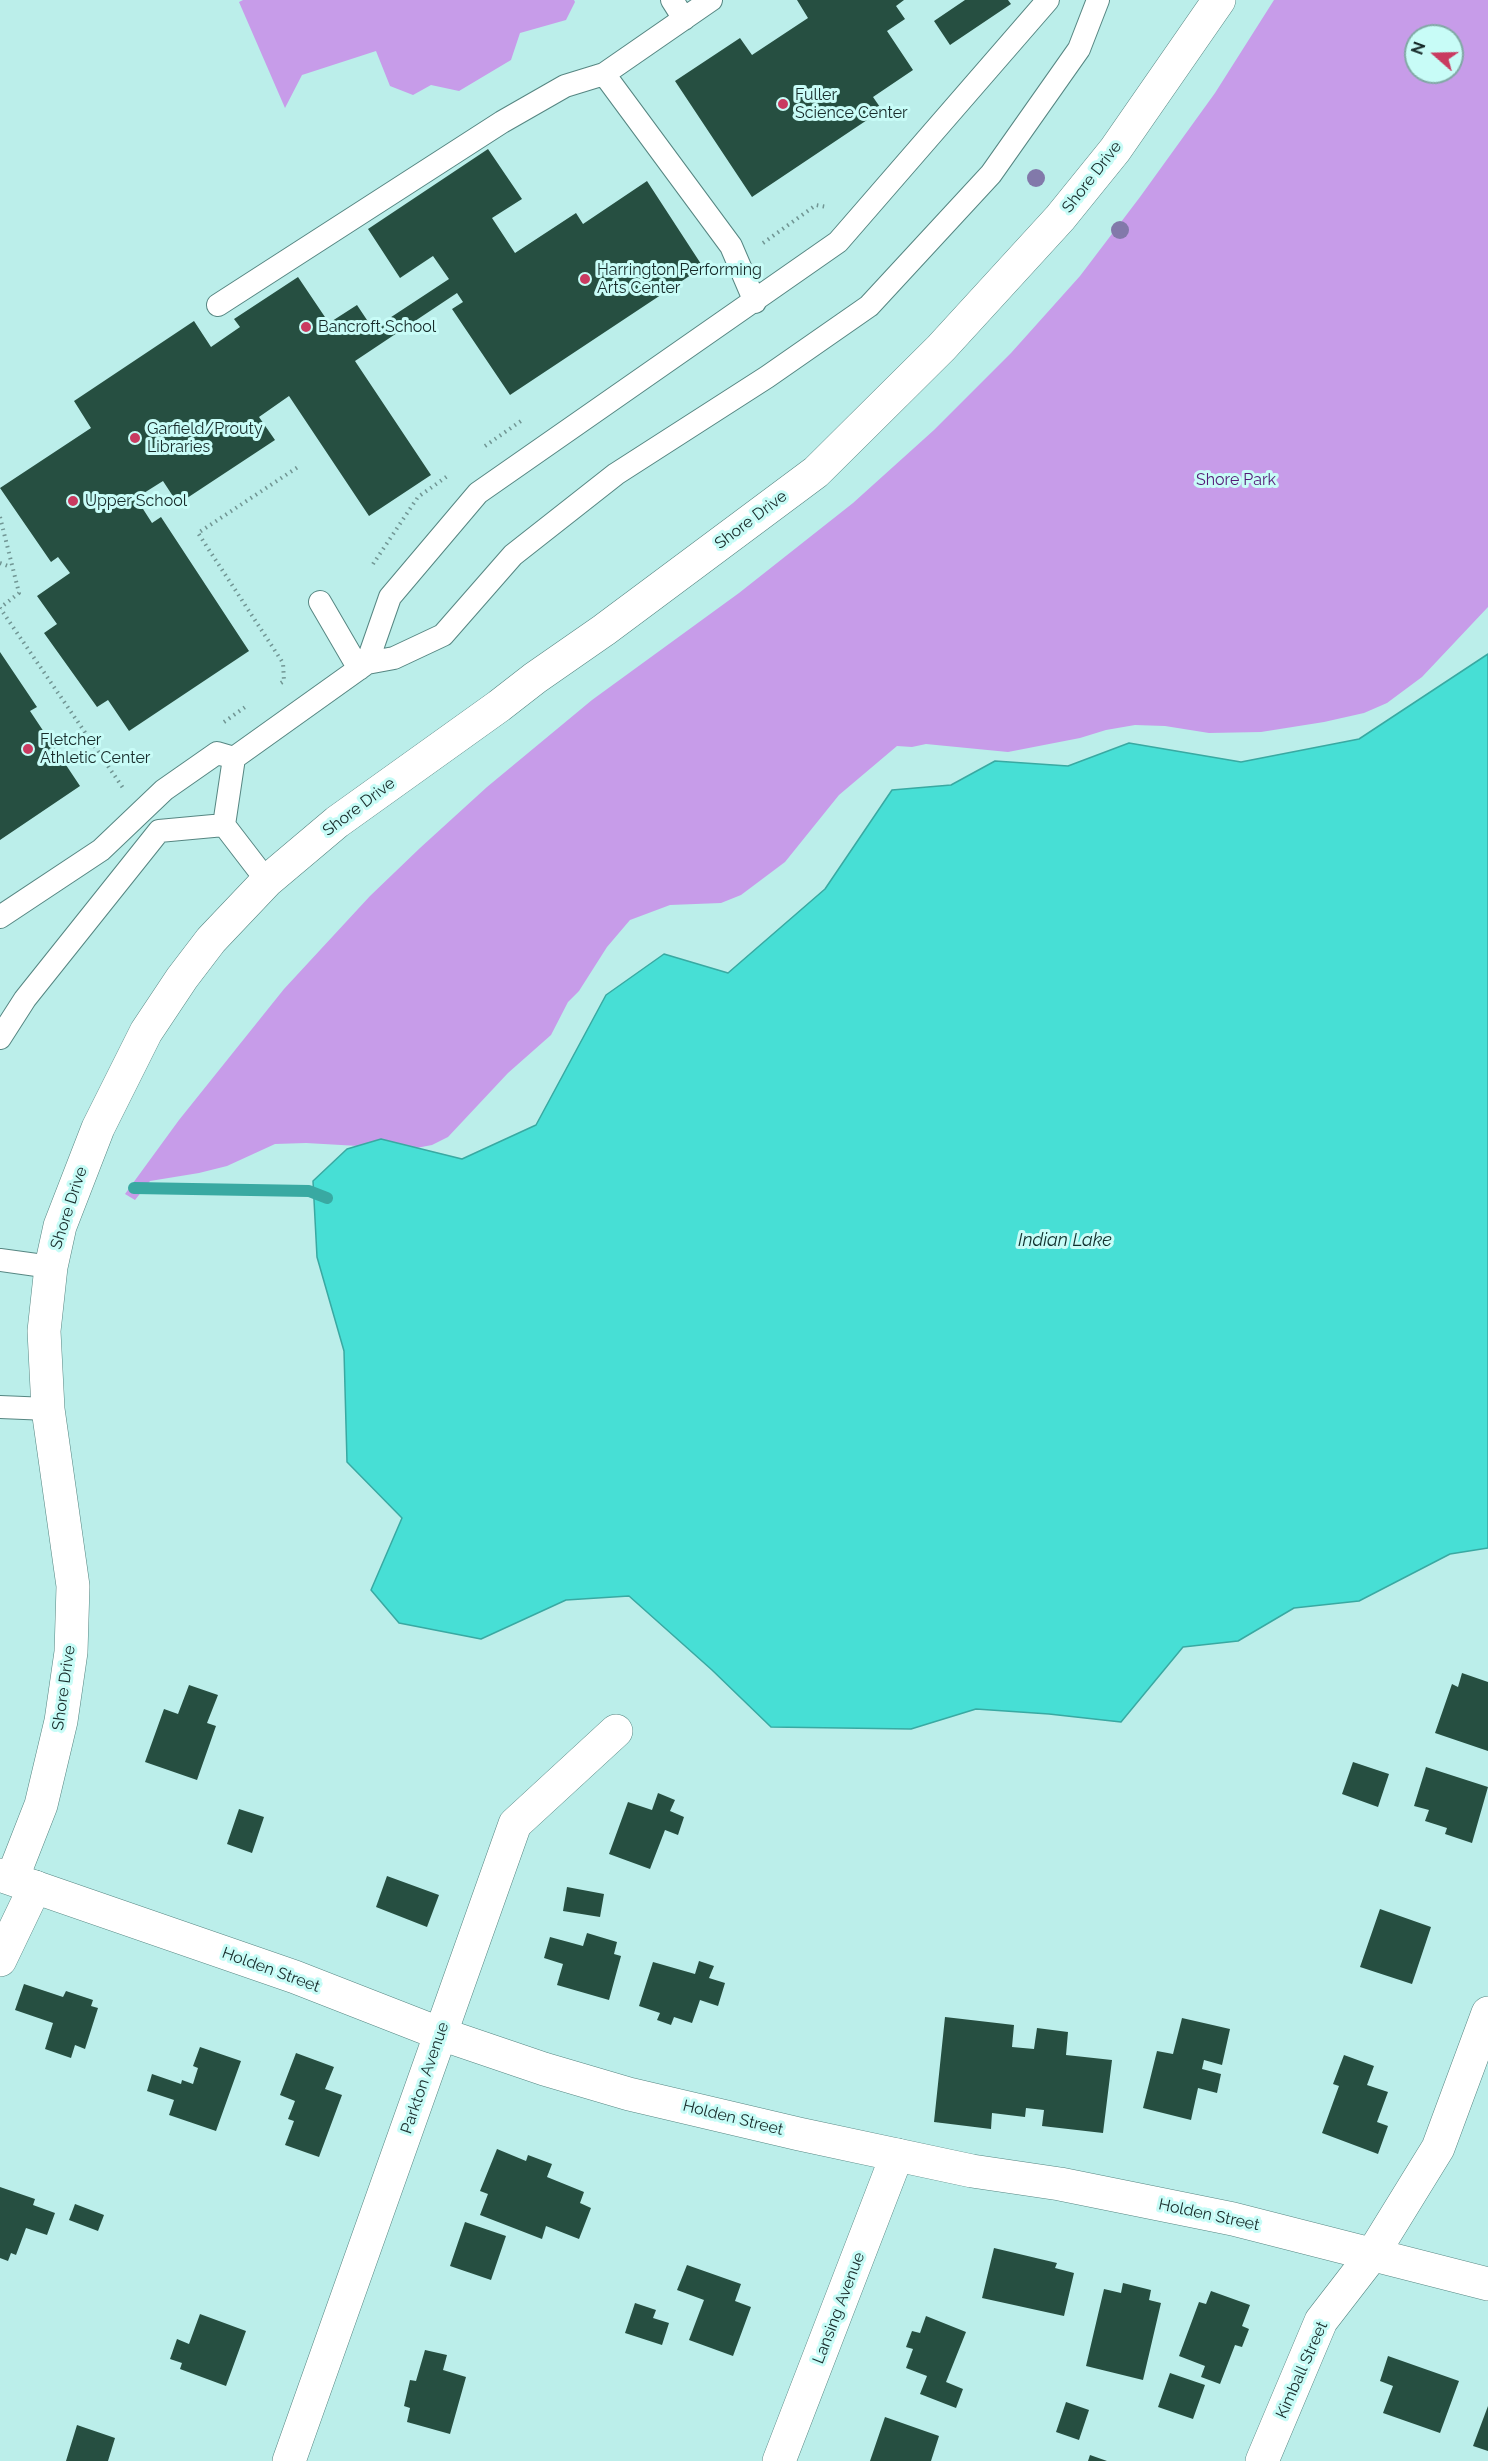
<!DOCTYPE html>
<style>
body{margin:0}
#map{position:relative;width:1488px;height:2461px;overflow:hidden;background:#bbeeea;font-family:Raleway,sans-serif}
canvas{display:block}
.north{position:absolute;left:1404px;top:24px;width:60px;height:60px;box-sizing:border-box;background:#c8fcf7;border:2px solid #81a8a5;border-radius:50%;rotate:290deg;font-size:16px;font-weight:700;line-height:24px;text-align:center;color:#172b2a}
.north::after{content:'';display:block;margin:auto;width:21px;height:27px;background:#c93a60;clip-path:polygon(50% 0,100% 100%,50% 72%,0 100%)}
</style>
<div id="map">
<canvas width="1488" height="2461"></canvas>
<div class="north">N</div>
</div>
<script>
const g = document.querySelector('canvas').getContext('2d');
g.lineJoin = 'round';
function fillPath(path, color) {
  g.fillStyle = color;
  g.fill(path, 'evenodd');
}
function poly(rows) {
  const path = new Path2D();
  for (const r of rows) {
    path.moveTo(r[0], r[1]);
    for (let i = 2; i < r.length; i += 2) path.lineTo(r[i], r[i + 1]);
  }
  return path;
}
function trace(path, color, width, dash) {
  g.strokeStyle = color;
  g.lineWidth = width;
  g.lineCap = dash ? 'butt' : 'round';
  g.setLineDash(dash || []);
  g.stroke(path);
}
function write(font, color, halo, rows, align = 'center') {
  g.font = font + ' Raleway,sans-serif';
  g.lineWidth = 6;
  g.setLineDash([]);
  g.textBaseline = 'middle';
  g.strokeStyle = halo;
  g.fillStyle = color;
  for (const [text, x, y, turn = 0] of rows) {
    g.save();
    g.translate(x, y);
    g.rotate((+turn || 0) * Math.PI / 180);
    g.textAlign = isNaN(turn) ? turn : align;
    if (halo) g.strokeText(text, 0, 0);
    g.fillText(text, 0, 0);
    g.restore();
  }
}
fillPath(poly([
 [243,0,574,0,575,2,566,20,520,33,511,60,459,91,431,85,413,95,390,86,376,51,302,75,285,108,239,2],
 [1274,0,1488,0,1488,607,1422,677,1387,703,1364,713,1324,722,1261,732,1209,733,1165,726,1135,725,1106,730,1080,738,1008,752,926,744,912,747,897,746,839,795,785,862,741,895,721,903,670,905,630,920,607,947,579,991,568,1002,551,1035,508,1073,448,1137,432,1145,411,1149,306,1143,275,1144,227,1166,199,1173,150,1181,135,1200,125,1194,179,1120,284,989,370,896,420,848,487,787,592,700,739,593,853,503,934,430,1011,353,1080,276,1140,197,1215,93],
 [1416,36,1452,36,1452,72,1416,72]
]), '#c79ce9');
const water = poly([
 [1488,654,1488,1548,1450,1554,1359,1601,1294,1608,1238,1641,1183,1647,1121,1722,1049,1714,976,1709,911,1729,771,1727,712,1670,629,1596,566,1600,481,1639,399,1623,371,1590,402,1518,347,1462,344,1351,317,1257,313,1181,347,1149,381,1139,462,1159,536,1125,606,995,664,954,728,973,825,889,892,790,951,785,995,761,1068,766,1129,743,1241,762,1359,739,1488,654]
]);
fillPath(water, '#47dfd5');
trace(water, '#39a9a2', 1.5);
trace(poly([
 [134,1188,309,1191,327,1198]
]), '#39a9a2', 12);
fillPath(poly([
 [797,0,904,0,896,6,905,19,887,31,913,70,873,97,882,110,752,197,675,81,740,38,752,55,808,18],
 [965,0,1008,0,1011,4,950,45,934,21],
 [488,149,522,199,492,218,515,253,576,213,583,224,647,181,703,267,510,395,452,309,463,302,457,293,355,361,431,475,369,516,289,396,259,417,275,440,178,504,163,481,136,498,152,523,161,517,249,651,129,731,108,700,97,707,44,633,57,624,37,596,70,573,58,557,51,562,0,488,91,428,74,401,194,321,211,347,240,327,234,319,298,277,329,323,357,305,373,329,449,279,433,256,400,278,368,229],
 [0,652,37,707,30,711,80,786,0,840],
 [1462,1673,1488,1682,1488,1751,1435,1733,1452,1684,1458,1687],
 [189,1685,218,1695,207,1723,216,1726,197,1780,145,1762,164,1709,178,1714],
 [1353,1762,1389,1774,1378,1807,1342,1794],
 [1426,1767,1488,1787,1472,1843,1445,1834,1447,1828,1425,1821,1429,1810,1414,1806],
 [658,1793,675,1800,670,1811,684,1817,678,1835,665,1830,650,1869,609,1854,628,1802,652,1810],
 [239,1809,264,1817,252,1853,227,1844],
 [387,1876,439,1895,427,1927,376,1907],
 [567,1887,604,1894,600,1917,563,1911],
 [1380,1909,1431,1927,1412,1984,1360,1967],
 [587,1933,617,1942,614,1954,621,1956,609,2000,557,1985,563,1964,544,1958,550,1937,583,1946],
 [699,1961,714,1966,709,1978,725,1983,718,2006,700,2000,692,2023,674,2017,671,2025,657,2020,660,2013,639,2006,653,1962,695,1974],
 [24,1984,63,1997,66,1991,93,2000,91,2006,98,2008,85,2049,75,2045,71,2058,45,2049,53,2023,15,2010],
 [945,2017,1014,2025,1012,2047,1034,2049,1037,2028,1068,2032,1066,2055,1112,2060,1103,2133,1042,2126,1044,2110,1026,2108,1025,2117,992,2113,991,2129,934,2122],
 [1182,2018,1230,2029,1222,2065,1204,2060,1202,2069,1221,2074,1217,2093,1198,2088,1191,2120,1143,2108,1157,2051,1173,2054],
 [200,2047,241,2061,216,2131,169,2115,174,2100,147,2091,152,2074,181,2084,182,2080,193,2084,198,2068,193,2066],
 [296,2053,334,2067,325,2089,342,2095,319,2157,285,2145,294,2121,288,2119,295,2101,280,2095],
 [1344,2055,1374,2066,1367,2085,1388,2092,1377,2122,1388,2126,1378,2154,1322,2133,1339,2086,1333,2084],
 [497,2149,526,2161,528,2155,552,2164,547,2177,584,2192,580,2203,591,2208,579,2239,546,2226,542,2239,480,2215,488,2194,480,2191],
 [0,2187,35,2199,33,2205,55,2213,47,2235,26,2228,16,2255,11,2253,8,2261,0,2258],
 [75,2204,104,2215,98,2231,69,2220],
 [465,2222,506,2236,491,2280,450,2266],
 [994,2248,1057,2263,1055,2268,1074,2273,1064,2316,982,2298],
 [687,2265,741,2284,735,2301,751,2307,733,2356,689,2340,704,2300,677,2290],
 [1123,2283,1151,2290,1149,2300,1161,2303,1143,2380,1086,2366,1104,2289,1121,2293],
 [1211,2291,1250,2305,1242,2326,1249,2329,1242,2347,1235,2345,1220,2384,1201,2377,1205,2366,1179,2356,1199,2302,1206,2304],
 [635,2303,656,2310,653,2318,669,2323,662,2345,625,2333],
 [200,2314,246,2331,226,2386,180,2369,182,2363,170,2359,177,2339,189,2344],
 [926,2316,966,2332,946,2382,963,2389,956,2408,920,2394,927,2376,906,2368,913,2349,906,2347,912,2331,920,2333],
 [425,2350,447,2355,443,2370,466,2377,450,2434,407,2422,410,2408,404,2406,410,2380,416,2381],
 [1388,2356,1459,2381,1440,2433,1383,2413,1393,2386,1380,2381],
 [1170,2373,1205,2385,1193,2419,1158,2407],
 [1066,2402,1089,2410,1079,2440,1056,2432],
 [1488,2406,1488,2451,1473,2446],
 [885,2417,939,2436,931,2461,870,2461],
 [77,2425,115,2438,108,2461,66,2461],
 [1090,2455,1107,2461,1088,2461]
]), '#264f41');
const service = poly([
 [672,0,684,19],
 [711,0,604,74,731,246,755,302],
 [218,305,502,122,565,86,604,74],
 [320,602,359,669],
 [367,663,390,597,478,493,838,242,1048,0],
 [267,881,224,825,234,758,367,663,394,658,443,635,513,555,616,474,767,377,869,306,991,174,1079,49,1098,0],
 [0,917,101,850,164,790,217,753,234,758],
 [0,1038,25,999,159,831,224,825],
 [0,1260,51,1267],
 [0,1407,48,1409]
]);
const minor = poly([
 [0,1960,35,1887],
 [289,2461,515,1824,616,1731],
 [779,2461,897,2155],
 [1262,2461,1321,2321,1372,2255,1438,2148,1488,2013]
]);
const secondary = poly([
 [0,1875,295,1977,441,2034,544,2069,629,2094,799,2134,972,2171,1060,2184,1233,2219,1488,2284],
 [12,1879,41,1805,61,1721,71,1652,73,1586,48,1409,44,1331,51,1267,60,1226,98,1128,146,1032,182,978,211,940,267,881,337,822,499,706,535,678,604,630,816,472,941,348,1060,218,1115,150,1219,0]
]);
trace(service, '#568682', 24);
trace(minor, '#568682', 34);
trace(secondary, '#568682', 34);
trace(poly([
 [763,243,816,205,827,207],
 [485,446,521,421],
 [0,517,19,593,0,608,123,788],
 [0,563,11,567],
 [373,564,418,497,449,475],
 [281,683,284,681,283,663,198,533,298,467],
 [224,722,248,705]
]), '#719694', 4, [1.5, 4.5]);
trace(service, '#fff', 22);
trace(minor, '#fff', 33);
trace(secondary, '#fff', 33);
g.fillStyle = '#8279aa';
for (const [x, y] of [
 [1036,178],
 [1120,230]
]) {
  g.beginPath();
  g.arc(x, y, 9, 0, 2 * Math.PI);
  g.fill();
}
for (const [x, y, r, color] of [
 [783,104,6,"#c93a60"],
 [585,279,6,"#c93a60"],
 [306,327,6,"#c93a60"],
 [135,438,6,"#c93a60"],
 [73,501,6,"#c93a60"],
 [28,749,6,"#c93a60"]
]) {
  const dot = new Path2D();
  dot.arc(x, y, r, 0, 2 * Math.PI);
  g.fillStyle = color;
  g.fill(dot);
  trace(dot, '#c8fcf7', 2);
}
write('16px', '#172b2a', '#c8fcf7', [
 ["Fuller",795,95],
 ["Science Center",795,113],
 ["Harrington Performing",597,270],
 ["Arts Center",597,288],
 ["Bancroft School",318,327],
 ["Garfield/Prouty",147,429],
 ["Libraries",147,447],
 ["Upper School",85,501],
 ["Fletcher",40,740],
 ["Athletic Center",40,758]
], 'left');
write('16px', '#172b2a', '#c8fcf7', [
 ["Shore Drive",1092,177,-52],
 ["Shore Drive",751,520,-37],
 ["Shore Drive",359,807,-37],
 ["Shore Drive",69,1208,-72],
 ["Shore Drive",64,1688,-82],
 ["Holden Street",271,1970,20],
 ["Parkton Avenue",425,2078,-71],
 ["Holden Street",733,2118,14],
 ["Holden Street",1209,2215,12],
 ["Lansing Avenue",839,2308,-69],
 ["Kimball Street",1302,2370,-66]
]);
write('16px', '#541a76', '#c8fcf7', [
 ["Shore Park",1236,480]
]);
write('italic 18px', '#10302d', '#c8fcf7', [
 ["Indian Lake",1065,1241]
]);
</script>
